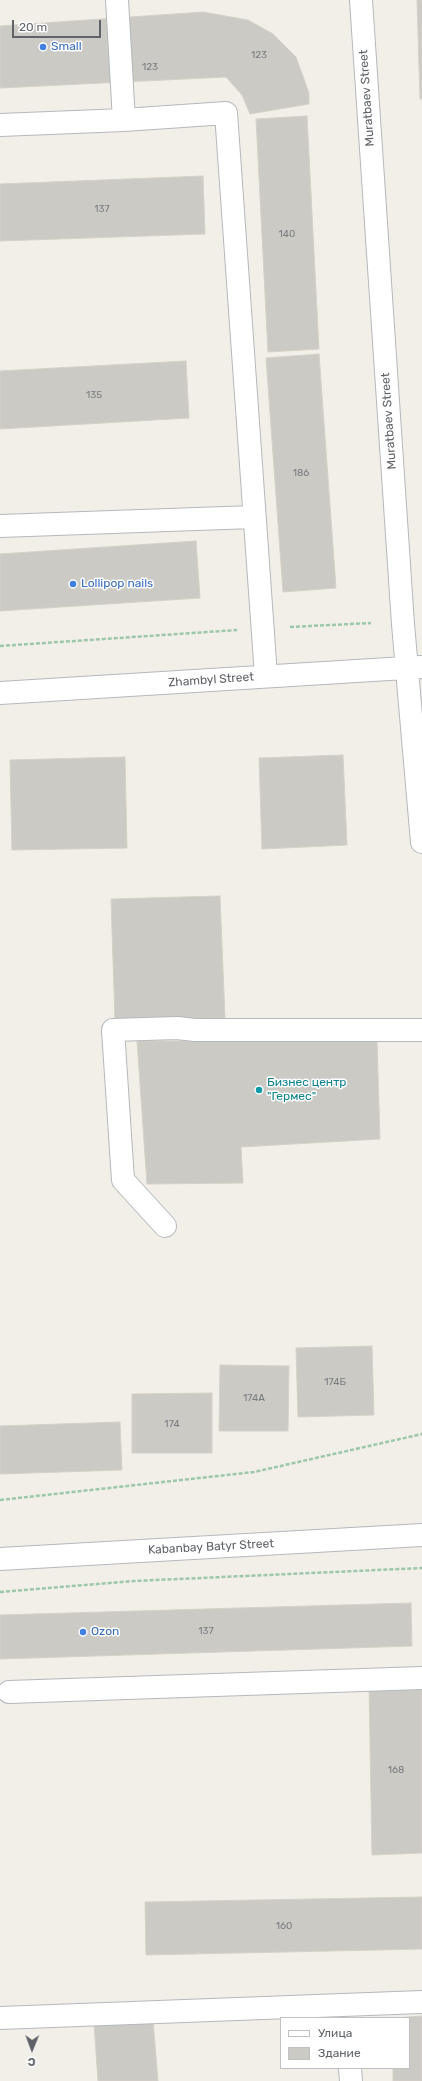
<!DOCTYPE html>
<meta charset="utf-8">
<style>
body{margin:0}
#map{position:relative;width:422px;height:2081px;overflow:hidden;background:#f1efe8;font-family:Rubik,sans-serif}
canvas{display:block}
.legend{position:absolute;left:280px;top:2017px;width:130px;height:52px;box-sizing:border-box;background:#fff;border:1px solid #bfc1c3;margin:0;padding:5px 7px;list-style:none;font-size:12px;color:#5f6368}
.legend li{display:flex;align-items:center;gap:8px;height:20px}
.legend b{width:20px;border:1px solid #bfc1c3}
.north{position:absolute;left:12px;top:2029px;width:40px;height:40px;-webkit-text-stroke:3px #fff;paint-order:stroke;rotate:181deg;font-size:11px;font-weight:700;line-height:16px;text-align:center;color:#5f6368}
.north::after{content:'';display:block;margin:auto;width:14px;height:18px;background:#5f6368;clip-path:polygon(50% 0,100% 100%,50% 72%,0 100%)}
.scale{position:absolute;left:12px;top:20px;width:89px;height:18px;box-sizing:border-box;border:2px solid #5f6368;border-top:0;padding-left:5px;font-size:12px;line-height:14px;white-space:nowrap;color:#5f6368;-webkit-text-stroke:3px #fff;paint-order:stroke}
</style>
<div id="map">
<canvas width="422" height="2081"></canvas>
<ul class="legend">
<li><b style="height:5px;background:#fff"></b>Улица</li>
<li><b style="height:11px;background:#cccac5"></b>Здание</li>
</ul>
<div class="north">С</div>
<div class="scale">20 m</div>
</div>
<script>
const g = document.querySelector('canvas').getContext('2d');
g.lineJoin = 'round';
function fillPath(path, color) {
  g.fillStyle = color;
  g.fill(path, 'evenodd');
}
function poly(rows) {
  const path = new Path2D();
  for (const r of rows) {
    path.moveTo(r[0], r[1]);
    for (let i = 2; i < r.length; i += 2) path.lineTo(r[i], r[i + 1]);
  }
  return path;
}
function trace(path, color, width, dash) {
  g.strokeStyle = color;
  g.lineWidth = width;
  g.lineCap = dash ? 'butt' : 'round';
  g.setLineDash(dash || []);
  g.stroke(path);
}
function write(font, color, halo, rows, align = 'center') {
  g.font = font + ' Rubik,sans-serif';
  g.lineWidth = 3;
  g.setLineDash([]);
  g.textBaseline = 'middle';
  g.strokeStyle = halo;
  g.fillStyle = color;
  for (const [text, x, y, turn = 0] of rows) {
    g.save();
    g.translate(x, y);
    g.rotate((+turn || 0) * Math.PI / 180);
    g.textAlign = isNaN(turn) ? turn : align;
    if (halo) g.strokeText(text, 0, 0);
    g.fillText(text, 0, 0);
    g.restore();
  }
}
const building = poly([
 [417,0,422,0,422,99,420,99,417,0],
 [203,12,248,20,273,34,296,57,309,93,309,104,250,114,242,95,226,77,0,88,0,26,203,12],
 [307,116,319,349,268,352,256,119,307,116],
 [203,176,205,234,0,241,0,184,203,176],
 [319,354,336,588,283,592,266,358,319,354],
 [186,361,189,418,0,429,0,371,186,361],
 [196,541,200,598,0,611,0,554,196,541],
 [343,755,347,845,262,849,259,758,343,755],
 [125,757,127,848,12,850,10,760,125,757],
 [220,896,225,1018,115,1021,111,899,220,896],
 [137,1041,377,1041,380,1139,241,1147,243,1183,147,1184,137,1041],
 [372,1346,374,1415,298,1417,296,1348,372,1346],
 [220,1365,289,1366,288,1431,219,1431,220,1365],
 [212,1393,212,1453,132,1453,132,1394,212,1393],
 [120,1422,122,1470,0,1474,0,1426,120,1422],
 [411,1603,412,1646,0,1659,0,1615,411,1603],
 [422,1685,422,1853,372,1855,369,1686,422,1685],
 [422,1897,422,1949,146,1955,145,1902,422,1897],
 [422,2016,422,2081,393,2081,393,2068,409,2068,409,2018,395,2018,422,2016],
 [153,2020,158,2081,98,2081,94,2024,153,2020]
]);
fillPath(building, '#cccac5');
trace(building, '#d6d1c6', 1);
const minor = poly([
 [117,0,124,120],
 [361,0,403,624,422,842],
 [0,125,124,120,226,113,266,676],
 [0,526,253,517],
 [0,693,421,667],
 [165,1226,123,1180,113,1030,177,1028,195,1030,422,1030],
 [0,1559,422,1535],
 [9,1692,422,1678],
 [0,2018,422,2002],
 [350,2068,351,2081]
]);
trace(minor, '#b5b8bc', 24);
trace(poly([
 [290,627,371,623],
 [0,646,237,630],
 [0,1500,254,1472,422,1434],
 [0,1592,134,1581,422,1568]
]), '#9cc7a9', 2.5, [4, 2]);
trace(minor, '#fff', 22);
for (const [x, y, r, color] of [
 [43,47,4,"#3f7fe0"],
 [73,584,4,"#3f7fe0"],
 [259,1090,4,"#0f9aa8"],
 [83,1632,4,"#3f7fe0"]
]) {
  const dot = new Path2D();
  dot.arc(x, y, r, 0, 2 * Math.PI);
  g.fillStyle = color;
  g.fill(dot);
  trace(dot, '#fff', 1.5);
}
write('10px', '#7a7d7f', null, [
 ["123",259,55],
 ["123",150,67],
 ["137",102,209],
 ["140",287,234],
 ["135",94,395],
 ["186",301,473],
 ["174Б",335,1382],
 ["174А",254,1398],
 ["174",172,1424],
 ["137",206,1631],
 ["168",396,1770],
 ["160",284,1926]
]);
write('12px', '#366cbe', '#fff', [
 ["Small",51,47],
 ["Lollipop nails",81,584],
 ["Ozon",91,1632]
], 'left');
write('12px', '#5f6368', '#fff', [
 ["Muratbaev Street",367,98,-94],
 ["Muratbaev Street",389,421,-94],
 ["Zhambyl Street",211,680,-4],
 ["Kabanbay Batyr Street",211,1547,-3]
]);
write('12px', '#0d838f', '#fff', [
 ["Бизнес центр",267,1083],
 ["\"Гермес\"",267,1097]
], 'left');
</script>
